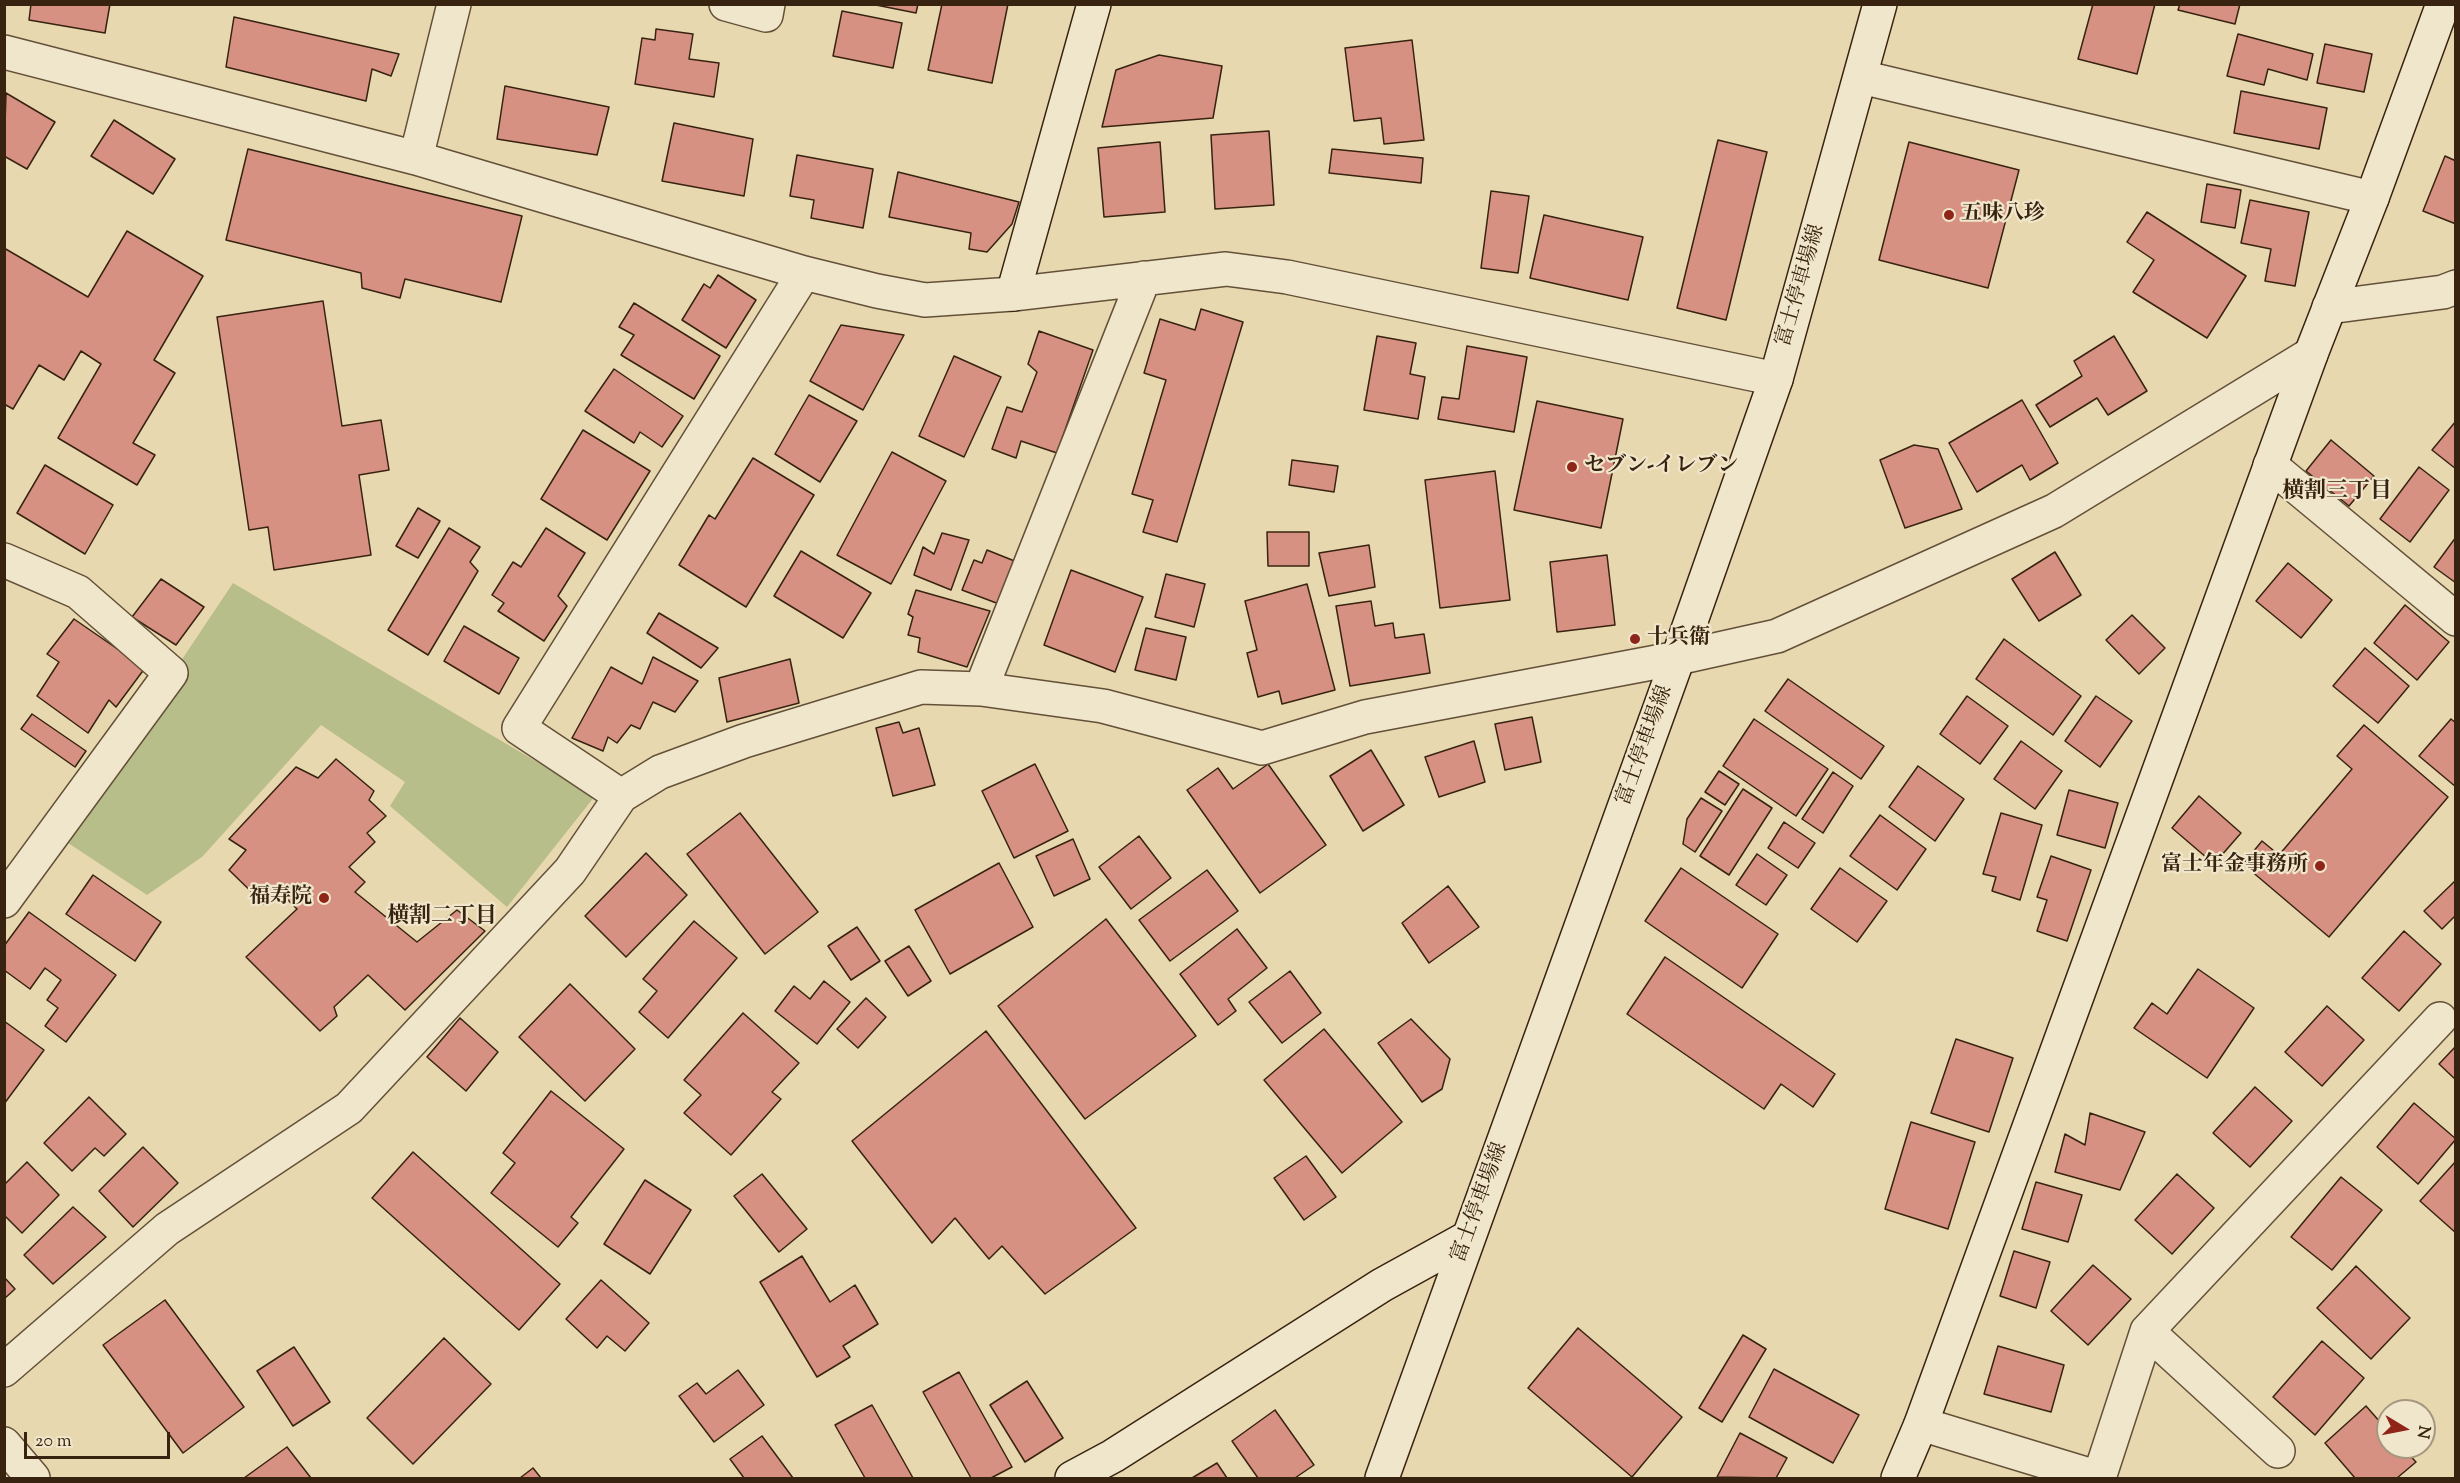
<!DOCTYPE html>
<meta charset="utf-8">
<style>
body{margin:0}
#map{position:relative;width:2460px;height:1483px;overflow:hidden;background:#e8d8af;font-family:"Sorts Mill Goudy",serif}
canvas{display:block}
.frame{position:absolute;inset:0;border:6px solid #372310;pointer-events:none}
.north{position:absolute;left:2376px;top:1399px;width:60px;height:60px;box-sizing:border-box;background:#f0e6cb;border:2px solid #a69880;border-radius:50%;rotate:100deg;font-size:16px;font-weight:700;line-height:24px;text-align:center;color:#372310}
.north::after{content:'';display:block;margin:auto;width:21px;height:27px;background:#8f2418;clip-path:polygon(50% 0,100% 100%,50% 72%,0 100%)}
.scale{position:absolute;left:24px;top:1432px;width:146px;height:27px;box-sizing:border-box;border:3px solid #372310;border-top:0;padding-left:8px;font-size:18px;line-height:21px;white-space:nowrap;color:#372310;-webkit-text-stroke:4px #f0e6cb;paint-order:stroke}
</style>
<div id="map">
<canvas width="2460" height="1483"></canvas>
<div class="frame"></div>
<div class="north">N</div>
<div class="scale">20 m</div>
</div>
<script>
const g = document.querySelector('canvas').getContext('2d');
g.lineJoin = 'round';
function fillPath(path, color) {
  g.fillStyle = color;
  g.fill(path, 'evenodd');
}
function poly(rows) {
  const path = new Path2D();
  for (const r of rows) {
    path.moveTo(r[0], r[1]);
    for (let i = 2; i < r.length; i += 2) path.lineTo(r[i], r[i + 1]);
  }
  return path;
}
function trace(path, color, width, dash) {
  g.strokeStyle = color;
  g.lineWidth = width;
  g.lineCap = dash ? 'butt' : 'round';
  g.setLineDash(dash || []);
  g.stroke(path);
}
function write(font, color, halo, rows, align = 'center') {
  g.font = font + ' "Sorts Mill Goudy","Noto Serif JP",serif';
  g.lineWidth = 4.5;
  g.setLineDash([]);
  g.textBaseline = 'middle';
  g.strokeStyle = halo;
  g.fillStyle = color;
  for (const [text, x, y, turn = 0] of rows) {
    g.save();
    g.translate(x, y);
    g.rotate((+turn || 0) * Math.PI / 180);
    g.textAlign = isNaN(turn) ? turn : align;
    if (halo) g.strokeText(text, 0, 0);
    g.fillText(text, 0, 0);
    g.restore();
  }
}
fillPath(poly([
 [233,583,595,796,507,907,390,806,405,782,321,725,202,857,147,895,62,839]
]), '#b8be89');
const building = poly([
 [31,4,110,4,105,33,29,20,31,4],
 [871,4,918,4,916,13,871,4],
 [942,4,1008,4,992,83,928,70,942,4],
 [2093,4,2155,4,2137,74,2078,59,2093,4],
 [2180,4,2240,4,2235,24,2178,10,2180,4],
 [842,11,902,23,893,68,833,56,842,11],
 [234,17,399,54,391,76,372,69,366,101,226,67,234,17],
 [656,29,693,34,689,59,719,63,714,97,635,84,642,38,655,40,656,29],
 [2238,34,2313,54,2307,80,2268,69,2264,85,2227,76,2238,34],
 [1412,40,1424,140,1384,144,1381,118,1354,121,1345,48,1412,40],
 [2325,44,2372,54,2364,92,2317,83,2325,44],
 [1159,55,1222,66,1213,118,1102,127,1116,70,1159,55],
 [505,86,609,107,597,155,497,139,505,86],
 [2241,91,2327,108,2319,149,2234,133,2241,91],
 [6,93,55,122,27,169,4,156,6,93],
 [114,120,175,159,153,194,91,156,114,120],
 [674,123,753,139,744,196,662,181,674,123],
 [1269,131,1274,205,1215,209,1211,135,1269,131],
 [1718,140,1767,152,1726,320,1677,308,1718,140],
 [1160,142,1165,212,1104,217,1098,148,1160,142],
 [1909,142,2019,170,1988,288,1879,260,1909,142],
 [248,149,522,216,501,302,405,279,400,298,362,288,361,273,226,240,248,149],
 [1332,149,1423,158,1421,183,1329,173,1332,149],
 [797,155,873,169,863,228,811,218,814,200,790,196,797,155],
 [2445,156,2456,161,2456,224,2423,211,2445,156],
 [898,172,1019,202,1012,224,987,252,969,249,971,233,889,217,898,172],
 [2207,184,2241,190,2235,228,2201,222,2207,184],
 [1491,191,1529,196,1518,273,1481,268,1491,191],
 [2250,200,2309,212,2295,286,2265,281,2271,249,2241,243,2250,200],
 [2147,212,2246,276,2207,338,2133,292,2154,260,2127,242,2147,212],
 [1544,215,1643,237,1628,300,1530,278,1544,215],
 [127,231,203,276,154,360,175,373,133,443,155,455,137,485,58,438,101,364,81,351,64,380,39,365,13,409,4,404,4,248,88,297,127,231],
 [718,275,756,300,726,348,682,320,704,284,710,288,718,275],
 [323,301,342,426,381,420,389,470,359,475,371,555,274,570,268,527,249,530,217,317,323,301],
 [634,303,720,356,694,399,621,355,634,335,619,327,634,303],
 [1201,309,1243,322,1177,542,1143,532,1153,500,1132,494,1166,380,1144,373,1160,319,1195,330,1201,309],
 [841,325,904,335,863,410,810,381,841,325],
 [1039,331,1093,350,1057,453,1021,441,1016,458,992,449,1007,407,1022,412,1037,372,1028,364,1039,331],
 [1377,336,1416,343,1410,374,1425,377,1418,419,1364,410,1377,336],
 [2114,336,2147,391,2108,415,2097,398,2050,427,2036,405,2082,376,2074,361,2114,336],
 [1467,346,1527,357,1514,432,1438,419,1442,397,1459,399,1467,346],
 [954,356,1001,377,964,457,919,436,954,356],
 [614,369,683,416,662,447,640,432,634,443,585,411,614,369],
 [809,395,857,421,820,482,775,454,809,395],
 [2022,400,2058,463,2030,480,2022,465,1977,492,1949,443,2022,400],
 [1537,401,1623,419,1601,528,1514,510,1537,401],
 [2456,421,2456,469,2432,450,2456,421],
 [583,430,650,471,607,540,541,499,583,430],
 [2331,440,2374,476,2349,506,2306,471,2331,440],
 [1914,445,1938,449,1962,509,1905,528,1880,460,1914,445],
 [892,452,946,481,891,584,837,555,892,452],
 [753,458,814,495,746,607,679,565,709,515,715,519,753,458],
 [1292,460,1338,466,1334,492,1289,485,1292,460],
 [45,465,113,505,85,554,17,513,45,465],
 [2419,467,2449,490,2410,542,2380,519,2419,467],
 [1495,471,1510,600,1440,608,1425,480,1495,471],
 [418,508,440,521,418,558,396,546,418,508],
 [449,528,480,547,470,562,478,571,428,655,388,630,449,528],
 [546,528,585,553,558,596,567,606,544,641,498,611,504,603,492,595,513,562,521,567,546,528],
 [1267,532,1309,532,1309,566,1268,566,1267,532],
 [942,533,969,540,951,590,914,575,923,547,934,554,942,533],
 [2456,537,2456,583,2434,567,2456,537],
 [1369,545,1375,587,1329,596,1319,553,1369,545],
 [987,550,1017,562,999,604,962,590,974,560,982,563,987,550],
 [801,551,871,593,843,638,774,596,801,551],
 [2055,552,2081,595,2039,621,2012,579,2055,552],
 [1607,555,1615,625,1557,632,1550,562,1607,555],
 [2288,563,2332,600,2301,638,2256,601,2288,563],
 [1071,570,1143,597,1115,672,1044,645,1071,570],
 [1166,574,1205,584,1194,627,1155,617,1166,574],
 [161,579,204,607,176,645,132,617,161,579],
 [1307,584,1335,690,1282,704,1279,691,1258,697,1247,653,1257,650,1245,601,1307,584],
 [916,590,990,611,967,667,918,652,920,638,908,635,913,617,908,614,916,590],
 [1371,601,1375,626,1393,623,1395,638,1424,634,1430,673,1350,686,1336,606,1371,601],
 [2405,605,2449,642,2417,680,2374,643,2405,605],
 [659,613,718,648,701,668,647,633,659,613],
 [2132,615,2165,648,2139,674,2106,640,2132,615],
 [74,619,145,668,116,707,109,700,88,733,37,696,59,662,47,654,74,619],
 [464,626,519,658,499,694,444,661,464,626],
 [1146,628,1186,637,1176,680,1135,670,1146,628],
 [2004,639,2081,696,2053,735,1976,679,2004,639],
 [2365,648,2409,686,2378,723,2333,686,2365,648],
 [653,657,698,681,675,712,653,702,640,729,631,725,617,743,608,737,603,751,572,738,611,667,642,684,653,657],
 [790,659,799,703,727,722,719,678,790,659],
 [1788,679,1884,746,1861,779,1765,711,1788,679],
 [1967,696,2008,726,1980,764,1940,734,1967,696],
 [2096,696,2132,721,2100,767,2065,741,2096,696],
 [32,714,86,751,75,767,21,729,32,714],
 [1532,717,1541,762,1505,770,1495,724,1532,717],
 [1754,719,1828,769,1796,816,1723,766,1754,719],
 [2451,719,2456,723,2456,787,2419,756,2451,719],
 [899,722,903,733,919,728,935,785,893,796,876,728,899,722],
 [2364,725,2448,797,2329,937,2243,864,2262,841,2279,855,2352,769,2337,756,2364,725],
 [1474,741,1485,782,1439,797,1425,757,1474,741],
 [2021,741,2062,771,2035,809,1994,779,2021,741],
 [1371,750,1404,805,1363,831,1330,776,1371,750],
 [336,759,374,791,369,800,386,816,367,833,375,842,349,867,365,882,355,892,417,942,457,910,485,931,405,1010,368,975,334,1007,337,1016,320,1031,246,957,297,909,280,892,264,904,229,870,246,850,229,839,296,767,318,778,336,759],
 [1035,764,1068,831,1014,858,982,791,1035,764],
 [1268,764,1326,845,1260,893,1187,790,1218,768,1233,789,1268,764],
 [1918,766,1964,799,1935,841,1889,807,1918,766],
 [1719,771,1739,784,1725,805,1705,792,1719,771],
 [1833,772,1853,786,1823,833,1802,819,1833,772],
 [1743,789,1772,808,1729,875,1700,856,1743,789],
 [2069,790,2118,803,2105,848,2057,835,2069,790],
 [2199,796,2241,833,2214,864,2172,828,2199,796],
 [1701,798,1722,811,1695,852,1683,844,1687,819,1701,798],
 [740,813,818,912,765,954,687,854,740,813],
 [2001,813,2042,825,2020,900,1992,891,1996,877,1983,874,2001,813],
 [1880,815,1926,849,1897,890,1850,856,1880,815],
 [1784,822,1815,843,1798,868,1768,848,1784,822],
 [1139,836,1171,878,1131,909,1099,867,1139,836],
 [1073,839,1090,879,1054,896,1036,856,1073,839],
 [646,853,687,895,626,957,585,916,646,853],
 [1757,854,1787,875,1766,905,1736,885,1757,854],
 [2051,856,2091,870,2067,941,2037,931,2047,900,2037,897,2051,856],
 [999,863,1033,927,950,974,915,910,999,863],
 [1681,868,1778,934,1742,988,1645,921,1681,868],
 [1840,868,1887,901,1857,942,1811,909,1840,868],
 [1207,870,1238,911,1170,961,1139,920,1207,870],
 [93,875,161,922,135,961,66,914,93,875],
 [2456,880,2456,915,2442,929,2424,911,2456,880],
 [1448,886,1479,927,1429,963,1402,923,1448,886],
 [29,912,116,975,66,1042,45,1026,58,1008,47,1000,61,980,45,968,30,989,4,970,4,946,29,912],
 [1106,919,1196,1036,1085,1119,998,1006,1106,919],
 [694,921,737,958,668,1038,639,1012,657,991,643,979,694,921],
 [857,927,880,961,851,980,828,946,857,927],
 [1237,929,1267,968,1228,999,1236,1011,1218,1025,1180,974,1237,929],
 [2404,931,2441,964,2399,1011,2362,978,2404,931],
 [909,946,931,981,908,996,885,961,909,946],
 [1665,957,1835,1074,1813,1107,1781,1084,1764,1109,1627,1014,1665,957],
 [2198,969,2254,1008,2207,1078,2134,1028,2152,1003,2167,1014,2198,969],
 [1290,971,1321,1013,1282,1043,1249,1002,1290,971],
 [824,981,850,1002,817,1044,775,1011,794,986,810,999,824,981],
 [570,984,635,1049,585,1101,519,1037,570,984],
 [866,998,886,1017,858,1048,837,1029,866,998],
 [2327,1006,2364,1040,2322,1086,2285,1052,2327,1006],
 [743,1013,799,1063,772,1092,781,1099,731,1155,684,1113,701,1095,684,1080,743,1013],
 [460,1018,498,1052,466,1091,427,1057,460,1018],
 [1411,1019,1450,1059,1442,1089,1422,1102,1378,1043,1411,1019],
 [4,1021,44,1050,4,1104,4,1021],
 [1324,1029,1402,1122,1342,1173,1264,1080,1324,1029],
 [986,1031,1136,1228,1045,1294,1002,1246,989,1259,955,1218,932,1243,852,1141,986,1031],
 [1956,1039,2013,1058,1989,1132,1931,1113,1956,1039],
 [2456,1046,2456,1080,2439,1064,2456,1046],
 [2255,1087,2292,1121,2250,1167,2213,1133,2255,1087],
 [551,1091,624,1149,571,1217,578,1223,558,1247,491,1193,515,1163,503,1153,551,1091],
 [89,1097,126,1134,104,1156,95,1148,72,1171,44,1143,89,1097],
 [2414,1103,2456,1139,2418,1184,2377,1147,2414,1103],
 [2090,1113,2145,1132,2120,1190,2055,1172,2065,1134,2085,1145,2090,1113],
 [1911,1122,1975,1142,1948,1229,1885,1209,1911,1122],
 [143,1147,178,1183,133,1227,99,1191,143,1147],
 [413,1152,560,1284,519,1330,372,1198,413,1152],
 [1306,1156,1336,1197,1304,1220,1274,1178,1306,1156],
 [2456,1161,2456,1233,2420,1201,2456,1161],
 [27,1162,59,1195,22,1233,4,1215,4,1185,27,1162],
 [762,1174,807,1229,779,1252,734,1196,762,1174],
 [2177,1174,2214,1208,2172,1254,2135,1220,2177,1174],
 [2341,1177,2382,1210,2332,1270,2291,1237,2341,1177],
 [645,1180,691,1210,650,1274,604,1244,645,1180],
 [2036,1182,2082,1195,2068,1242,2022,1229,2036,1182],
 [73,1207,106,1237,53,1284,24,1255,73,1207],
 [2014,1251,2050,1262,2036,1308,2000,1296,2014,1251],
 [802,1256,830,1302,855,1285,878,1324,843,1346,850,1357,817,1377,760,1282,802,1256],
 [2093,1265,2131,1299,2088,1345,2051,1311,2093,1265],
 [2356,1266,2410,1318,2371,1359,2317,1308,2356,1266],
 [4,1277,15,1289,4,1299,4,1277],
 [601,1280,649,1323,625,1351,607,1336,597,1348,566,1319,601,1280],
 [165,1300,244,1407,183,1453,103,1345,165,1300],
 [1578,1328,1682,1417,1632,1477,1528,1388,1578,1328],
 [1743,1335,1766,1349,1722,1422,1699,1408,1743,1335],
 [444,1338,491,1384,413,1464,367,1418,444,1338],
 [2322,1341,2364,1378,2315,1435,2273,1397,2322,1341],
 [1998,1346,2064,1365,2051,1412,1984,1394,1998,1346],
 [294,1347,330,1402,293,1426,257,1371,294,1347],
 [1774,1369,1859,1415,1833,1463,1749,1417,1774,1369],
 [738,1370,764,1405,714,1442,679,1396,697,1383,706,1394,738,1370],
 [959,1372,1012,1467,991,1478,971,1478,923,1392,959,1372],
 [1027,1381,1063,1438,1025,1462,990,1405,1027,1381],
 [872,1405,913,1478,865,1478,835,1425,872,1405],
 [2366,1406,2388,1431,2388,1447,2402,1447,2416,1462,2397,1478,2355,1478,2325,1443,2366,1406],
 [1275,1410,1314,1465,1295,1478,1258,1478,1232,1441,1275,1410],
 [1740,1433,1787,1458,1776,1478,1717,1477,1740,1433],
 [762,1436,793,1478,744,1478,730,1459,762,1436],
 [287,1447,311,1478,244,1478,287,1447],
 [1217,1463,1227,1478,1192,1478,1217,1463],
 [533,1468,541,1478,520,1478,533,1468]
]);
fillPath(building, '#d79183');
trace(building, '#372310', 1.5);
const street = poly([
 [726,4,766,15,768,4],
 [4,52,416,158,804,273,877,291,925,300,1013,294,1226,269,1287,277,1776,379],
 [1861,77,2372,198],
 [416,158,454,4],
 [2329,307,2443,292,2456,287],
 [2270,465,2456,619],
 [4,560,78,592,171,673,4,901],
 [981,689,1144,278],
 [621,796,519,728,804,273],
 [2147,1331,2278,1451],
 [4,1370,167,1229,349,1108,570,871,621,796,660,772,744,741,921,687,981,689,1103,706,1262,748,1365,717,1678,658,1777,636,2054,511,2311,354],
 [1921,1424,2099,1478,2147,1331,2440,1019],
 [4,1444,33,1478]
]);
const secondary = poly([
 [1013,294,1094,4],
 [1072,1478,1113,1456,1382,1285,1469,1237],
 [1382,1478,1678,658,1776,379,1880,4],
 [1898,1478,1921,1424,2311,354,2372,198,2443,4]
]);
trace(street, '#635038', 36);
trace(secondary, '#372310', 36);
trace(street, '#f0e6cb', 33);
trace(secondary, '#f0e6cb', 33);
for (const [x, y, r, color] of [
 [1949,215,6,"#8f2418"],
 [1572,467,6,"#8f2418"],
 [1635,639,6,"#8f2418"],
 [2320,866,6,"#8f2418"],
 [324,898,6,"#8f2418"]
]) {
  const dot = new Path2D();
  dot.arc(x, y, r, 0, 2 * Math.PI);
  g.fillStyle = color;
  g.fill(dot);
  trace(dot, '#f0e6cb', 2);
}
write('bold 21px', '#372310', '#f0e6cb', [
 ["五味八珍",1961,215],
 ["セブン-イレブン",1584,467],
 ["十兵衛",1647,639],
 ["富士年金事務所",2308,866,"right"],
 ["福寿院",312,898,"right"]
], 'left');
write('21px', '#372310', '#f0e6cb', [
 ["富士停車場線",1802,286,-74],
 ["富士停車場線",1646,746,-70],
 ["富士停車場線",1481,1203,-70]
]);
write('bold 22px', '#372310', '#f0e6cb', [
 ["横割三丁目",2337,493],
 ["横割二丁目",442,918]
]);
</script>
